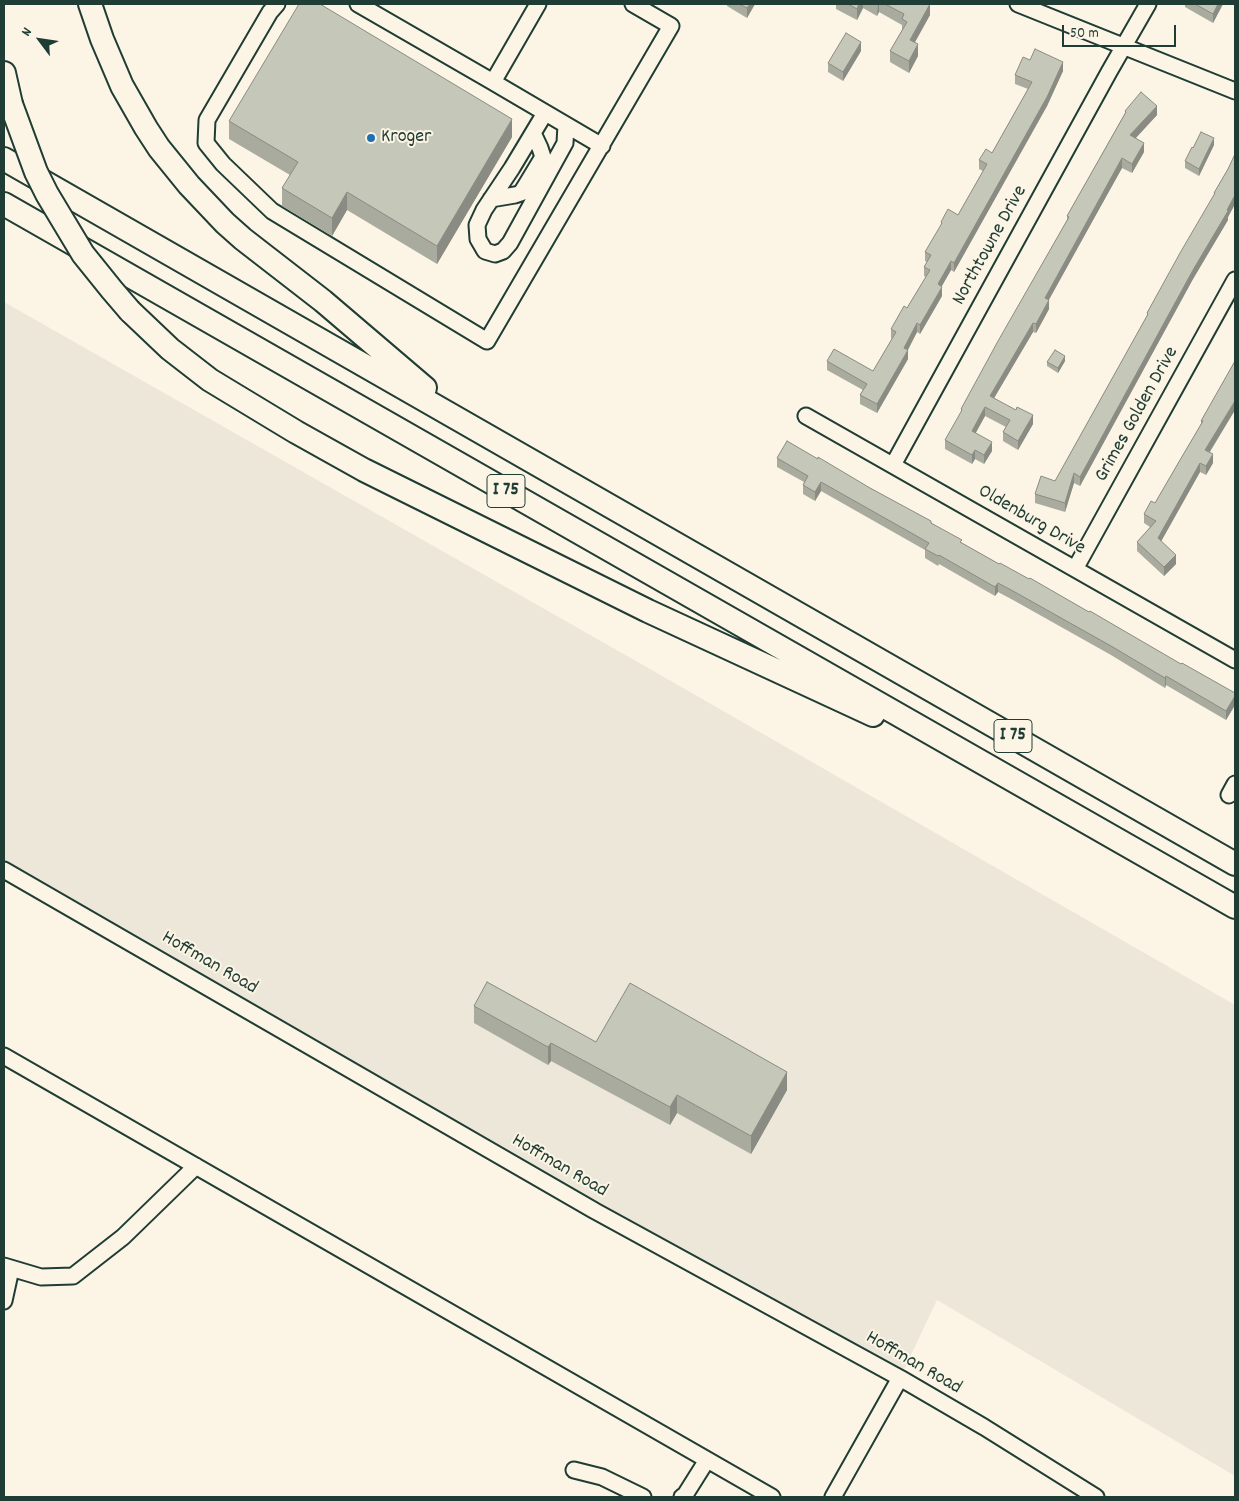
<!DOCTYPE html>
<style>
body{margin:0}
#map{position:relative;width:1239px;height:1501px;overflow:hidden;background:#fcf5e5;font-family:Dekko,sans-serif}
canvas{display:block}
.frame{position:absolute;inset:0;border:5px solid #1f3d34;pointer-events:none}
.north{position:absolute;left:15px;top:15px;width:50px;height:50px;-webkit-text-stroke:4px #fcf5e5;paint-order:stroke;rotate:301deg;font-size:14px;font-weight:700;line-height:20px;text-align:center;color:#1f3d34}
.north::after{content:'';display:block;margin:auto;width:18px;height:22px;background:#1f3d34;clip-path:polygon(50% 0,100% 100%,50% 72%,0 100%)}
.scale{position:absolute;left:1062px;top:25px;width:114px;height:22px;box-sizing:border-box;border:2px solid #1f3d34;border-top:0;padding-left:6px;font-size:15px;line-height:18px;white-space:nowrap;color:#1f3d34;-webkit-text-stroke:4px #fcf5e5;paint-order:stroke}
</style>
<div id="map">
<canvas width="1239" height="1501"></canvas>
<div class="frame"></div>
<div class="north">N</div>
<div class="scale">50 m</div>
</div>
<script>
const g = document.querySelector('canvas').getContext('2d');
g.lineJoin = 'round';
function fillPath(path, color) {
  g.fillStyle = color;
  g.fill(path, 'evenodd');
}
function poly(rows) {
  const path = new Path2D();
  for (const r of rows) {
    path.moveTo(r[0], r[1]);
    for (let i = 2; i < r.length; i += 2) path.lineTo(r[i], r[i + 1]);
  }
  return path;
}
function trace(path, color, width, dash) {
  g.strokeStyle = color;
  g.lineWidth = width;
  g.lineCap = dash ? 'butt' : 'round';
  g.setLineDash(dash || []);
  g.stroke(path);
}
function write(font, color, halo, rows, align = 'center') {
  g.font = font + ' Dekko,sans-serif';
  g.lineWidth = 4;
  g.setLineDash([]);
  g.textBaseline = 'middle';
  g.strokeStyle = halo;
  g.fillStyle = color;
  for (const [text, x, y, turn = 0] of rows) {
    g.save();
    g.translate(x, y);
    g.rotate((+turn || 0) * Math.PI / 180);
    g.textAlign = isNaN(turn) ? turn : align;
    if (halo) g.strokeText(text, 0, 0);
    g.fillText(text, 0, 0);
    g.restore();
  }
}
fillPath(poly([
 [4,302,650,669,1235,1005,1235,1476,937,1300,900,1378,4,870]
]), '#ece7d8');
const minor = poly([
 [277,4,270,12,207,120,206,143,223,164,272,211,487,341,671,26,633,4],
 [358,4,493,82,538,4],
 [1018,4,1235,91],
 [493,82,602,146],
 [545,113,512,168,484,210,477,225,478,239,485,251,495,254,503,251,510,243,565,143,566,125],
 [491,199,515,195,521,193,526,185,543,157,540,148,533,133],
 [806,416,1235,660],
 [893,465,1109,72,1148,4],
 [1075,569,1235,280],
 [1229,795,1235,784],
 [4,870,595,1211,900,1378,984,1427,1096,1497],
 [4,1056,772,1497],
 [4,1266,41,1277,73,1276,123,1237,196,1166],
 [4,1301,11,1269],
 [574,1470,602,1477,643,1497],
 [682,1497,685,1495,707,1460],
 [833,1497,900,1378]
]);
const highway = poly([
 [90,4,102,39,122,86,146,128,159,148,189,185,225,223,243,239,323,301,425,388],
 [4,73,11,104],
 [4,159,1235,864],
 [4,204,1235,907],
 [130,311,170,349,210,380,296,432,364,470,648,611,873,715]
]);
trace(minor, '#1f3d34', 19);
trace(highway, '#1f3d34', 26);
trace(minor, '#fcf5e5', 15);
trace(highway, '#fcf5e5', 22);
const highwayBridge = poly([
 [11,104,36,172,47,194,83,254,112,290,130,311]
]);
trace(highwayBridge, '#1f3d34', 26, []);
trace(highwayBridge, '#fcf5e5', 22);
fillPath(poly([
 [727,4,755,4,747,18,727,6],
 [836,4,930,4,930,15,915,42,918,56,909,73,890,62,890,51,902,30,902,25,879,12,877,16,863,8,857,20,836,9],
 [1185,4,1223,4,1213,23,1185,7],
 [861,51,843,81,828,72,828,63],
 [1030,60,1063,71,1047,106,954,272,951,270,941,287,942,296,920,334,917,332,908,350,908,359,877,413,860,404,860,395,863,390,827,370,827,361,873,371,892,339,891,338,891,329,907,308,926,277,924,276,924,267,927,262,925,261,925,252,941,226,941,222,958,215,983,171,979,169,979,160,992,153,1028,89,1015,84,1015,75],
 [1125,111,1157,115,1136,138,1144,152,1132,173,1122,168,1048,300,1049,309,1036,333,1033,332,994,398,1033,424,1018,450,1003,441,1003,432,1006,427,985,416,975,433,992,451,984,464,975,459,972,464,945,449,945,440,961,413,961,409,1067,220,1067,216,1125,113],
 [229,121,512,137,437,264,347,210,332,236,282,206,282,188,290,175,229,139],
 [1214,145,1199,176,1185,168,1185,161],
 [1235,154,1235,204,1228,217,1228,220,1193,279,1080,486,1074,483,1065,512,1035,503,1035,494,1055,481,1147,316,1147,313,1214,195,1214,193,1228,169],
 [1065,361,1058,373,1047,366,1047,362],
 [1235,361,1235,410,1210,452,1213,463,1206,475,1200,472,1161,541,1176,564,1164,576,1137,551,1137,542,1150,527,1144,523,1144,514,1155,503,1180,460,1201,424,1201,421],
 [777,458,870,488,931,523,962,543,999,564,1029,579,1235,696,1235,705,1226,720,1166,685,1165,688,1111,655,1013,600,998,592,995,596,939,564,938,566,925,558,925,550,821,491,815,501,803,494,803,485,804,482,777,467],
 [474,1006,596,1042,787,1090,751,1154,677,1113,670,1125,551,1061,548,1065,474,1023]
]), '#a9ab9f');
fillPath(poly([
 [750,4,755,4,747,18,747,8],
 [859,4,863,4,863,8,857,20,857,9],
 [878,4,879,4,879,12,877,16],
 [930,4,930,15,910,51,910,40],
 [1218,4,1223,4,1213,23,1213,14],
 [861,42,861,51,843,81,843,72],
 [918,44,918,56,909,73,909,61],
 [1063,62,1063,71,1047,106,954,272,954,263],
 [1157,106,1157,115,1130,144,1130,135],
 [512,119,512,137,437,264,437,246],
 [1214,138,1214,145,1199,176,1199,169],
 [1144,143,1144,152,1132,173,1132,164],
 [1122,158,1122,168,1045,307,1045,298],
 [347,192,347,210,332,236,332,218],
 [1235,195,1235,204,1228,217,1228,220,1193,279,1080,486,1080,477,1193,270],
 [951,261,951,270,938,293,938,284],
 [942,287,942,296,920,334,920,325],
 [1049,300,1049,309,1036,333,1036,324],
 [917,323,917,332,904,357,904,348],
 [1033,323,1033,332,990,405,990,396],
 [908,350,908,359,877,413,877,404],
 [1065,356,1065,361,1058,373,1058,368],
 [1235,401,1235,410,1205,459,1205,450],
 [985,407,985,416,972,440,972,431],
 [1033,415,1033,424,1018,450,1018,441],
 [992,442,992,451,984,464,984,455],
 [975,450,975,459,972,464,972,455],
 [1213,454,1213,463,1206,475,1206,466],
 [1200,463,1200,472,1158,547,1158,538],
 [1074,473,1074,483,1065,512,1065,503],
 [821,482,821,491,815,501,815,492],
 [1176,555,1176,564,1164,576,1164,567],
 [998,583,998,592,995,596,995,587],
 [1166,676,1166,685,1165,688,1165,678],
 [1235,696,1235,705,1226,720,1226,711],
 [551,1043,551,1061,548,1065,548,1047],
 [787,1072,787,1090,751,1154,751,1136],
 [677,1095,677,1113,670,1125,670,1107]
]), '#8a8b82');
const building = poly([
 [299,4,320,4,512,119,437,246,347,192,332,218,282,188,298,162,229,121,299,4],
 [739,4,750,4,747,8,739,4],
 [848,4,859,4,857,9,848,4],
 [885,4,930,4,910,40,918,44,909,61,890,51,907,22,902,19,904,14,885,4],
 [1195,4,1218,4,1213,14,1195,4],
 [846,33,861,42,843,72,828,63,846,33],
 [1035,49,1063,62,1047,97,954,263,951,261,938,284,942,287,920,325,917,323,904,348,908,350,877,404,860,395,867,384,827,361,834,349,873,371,896,332,891,329,904,306,907,308,930,270,924,267,931,255,925,252,942,223,941,222,948,209,958,215,987,164,979,160,986,149,992,153,1032,82,1015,75,1023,57,1030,60,1035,49],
 [1141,92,1157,106,1130,135,1144,143,1132,164,1122,158,1045,298,1049,300,1036,324,1033,323,990,396,1016,410,1017,407,1033,415,1018,441,1003,432,1010,420,985,407,972,431,992,442,984,455,975,450,972,455,945,440,962,410,961,409,998,341,1069,217,1067,216,1126,112,1125,111,1141,92],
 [1201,132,1214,138,1199,169,1185,161,1192,147,1193,148,1201,132],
 [1235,154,1235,195,1227,210,1228,211,1193,270,1080,477,1074,473,1065,503,1035,494,1041,476,1055,481,1148,314,1147,313,1180,253,1215,193,1214,193,1228,169,1235,154],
 [1055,350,1065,356,1058,368,1047,362,1055,350],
 [1235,361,1235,401,1205,450,1213,454,1206,466,1200,463,1158,538,1176,555,1164,567,1137,542,1156,521,1144,514,1151,501,1155,503,1180,460,1203,421,1201,421,1235,361],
 [787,441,818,459,818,457,870,488,931,521,931,523,962,540,960,542,999,564,1000,563,1029,579,1030,578,1089,612,1090,611,1114,625,1181,664,1182,663,1235,693,1235,696,1226,711,1166,676,1165,678,1111,646,1013,591,998,583,995,587,939,555,938,556,925,549,929,543,821,482,815,492,803,485,808,476,777,458,787,441],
 [487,982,596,1042,630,983,787,1072,751,1136,677,1095,670,1107,551,1043,548,1047,474,1006,487,982]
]);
fillPath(building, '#c5c7b9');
trace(building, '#8a8b82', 1);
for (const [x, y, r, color] of [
 [371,138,5,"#1f6fb2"]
]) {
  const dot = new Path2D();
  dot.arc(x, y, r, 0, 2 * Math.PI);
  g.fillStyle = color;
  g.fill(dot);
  trace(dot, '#fcf5e5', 2);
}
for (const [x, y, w] of [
 [506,491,38],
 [1013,736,38]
]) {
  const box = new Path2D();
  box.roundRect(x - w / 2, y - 16.5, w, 33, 4);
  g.fillStyle = '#fcf5e5';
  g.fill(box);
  trace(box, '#1f3d34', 1);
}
write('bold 19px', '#1f3d34', null, [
 ["I 75",506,491],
 ["I 75",1013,736]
]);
write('20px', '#1f3d34', '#fcf5e5', [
 ["Kroger",381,138]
], 'left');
write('20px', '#1f3d34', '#fcf5e5', [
 ["Northtowne Drive",991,246,-61],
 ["Grimes Golden Drive",1138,415,-61],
 ["Oldenburg Drive",1031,521,30],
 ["Hoffman Road",209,964,30],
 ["Hoffman Road",559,1167,30],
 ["Hoffman Road",913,1364,30]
]);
</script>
